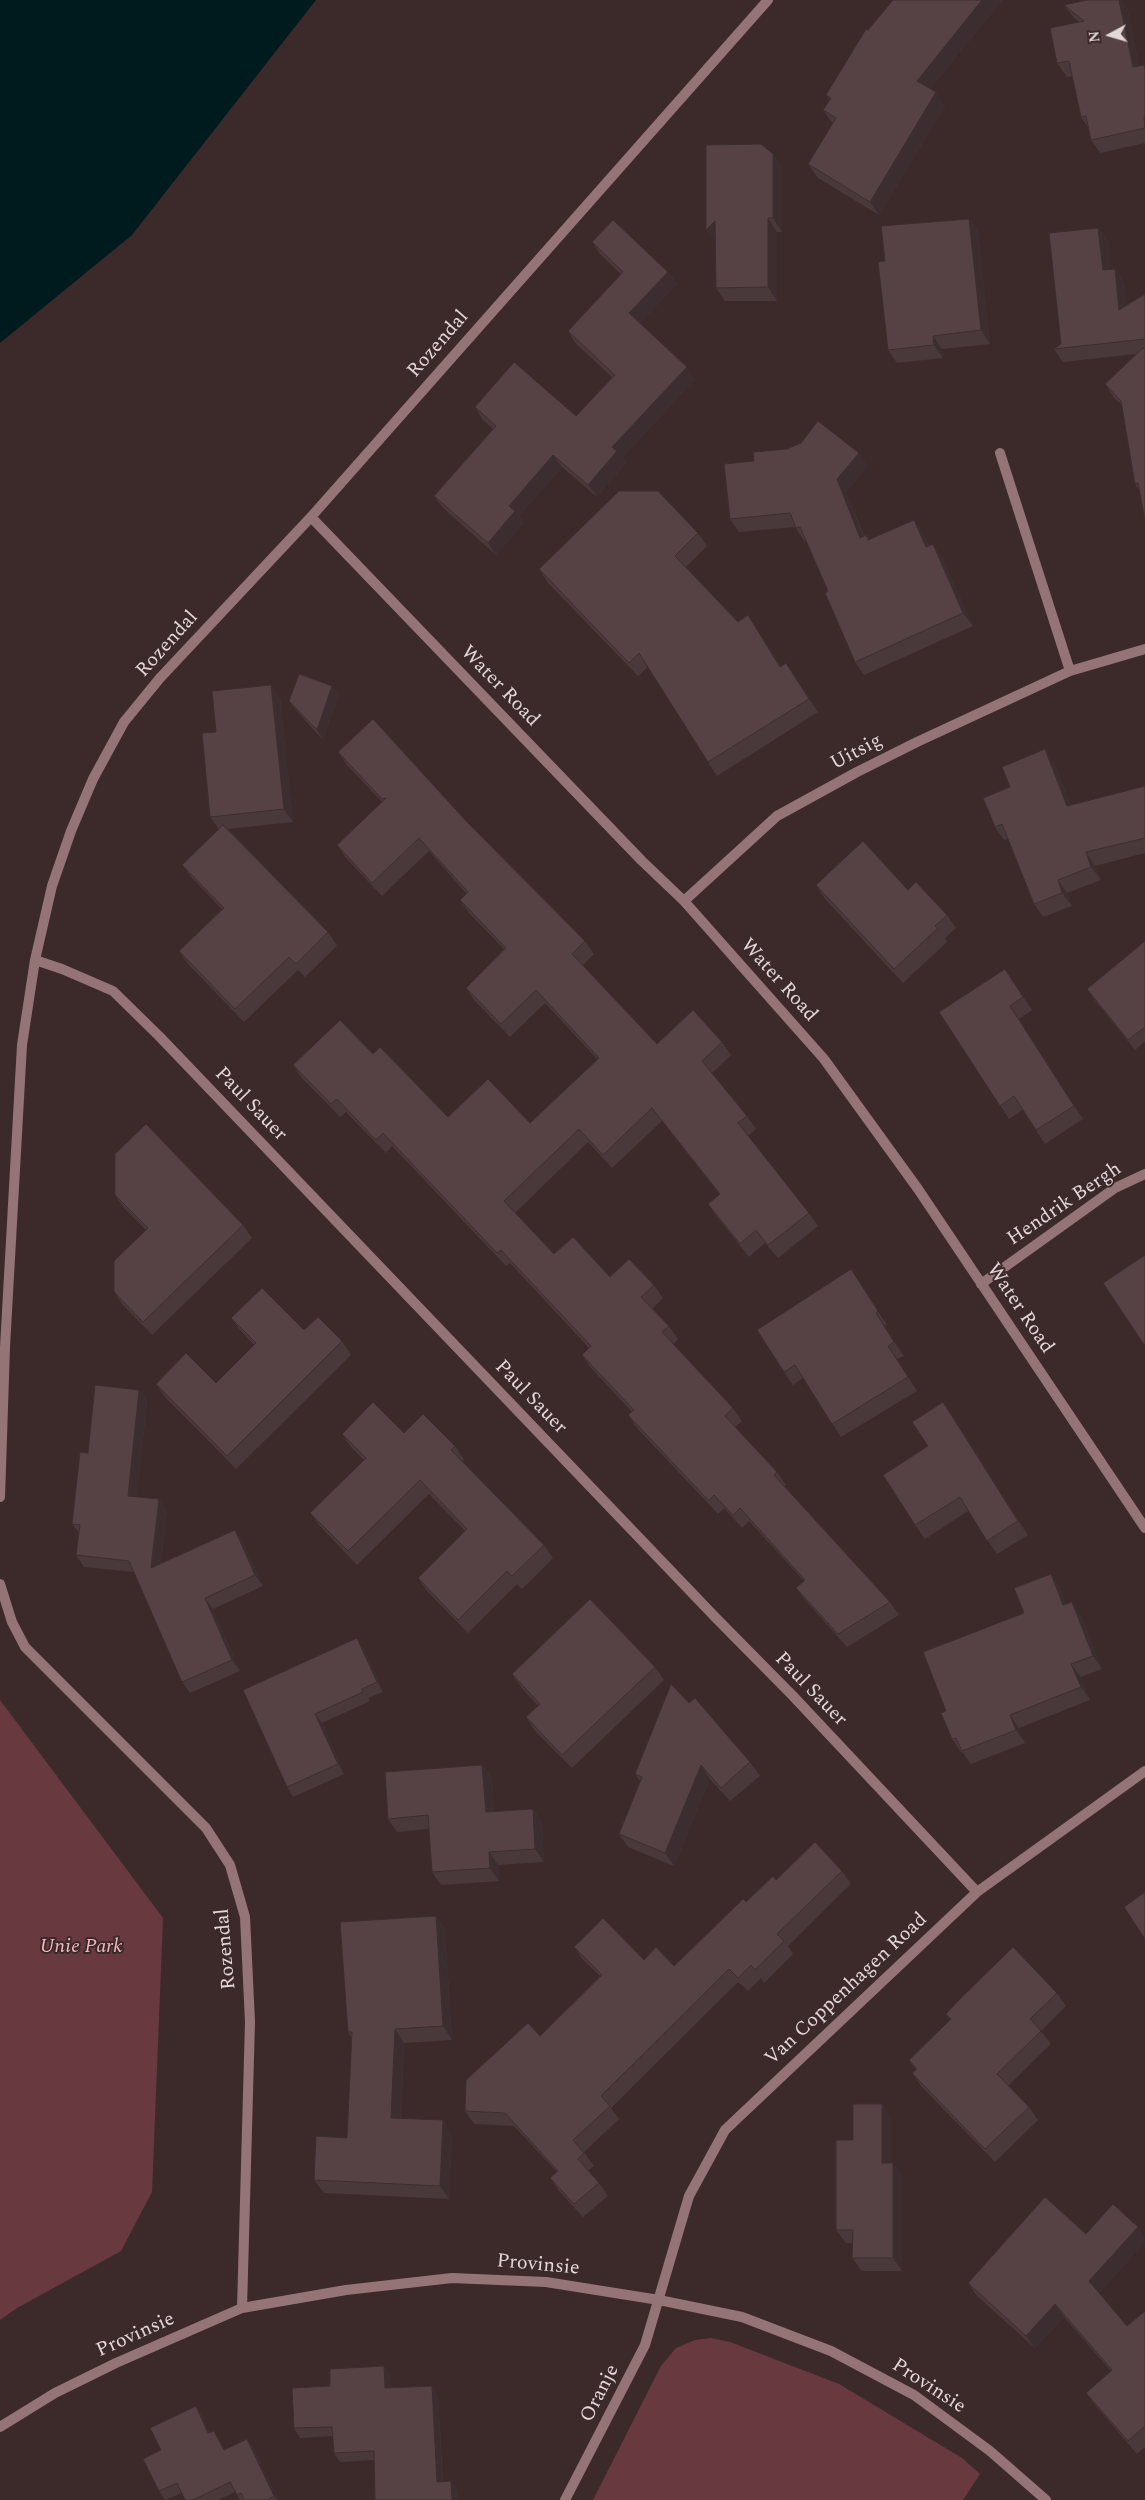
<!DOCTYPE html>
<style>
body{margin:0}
#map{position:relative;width:1145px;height:2500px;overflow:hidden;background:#3c2a2b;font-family:Spectral,serif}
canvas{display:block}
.north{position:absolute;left:1085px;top:10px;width:50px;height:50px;-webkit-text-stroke:4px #3c2a2b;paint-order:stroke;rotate:264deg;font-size:14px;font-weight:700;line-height:20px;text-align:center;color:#e4d7d8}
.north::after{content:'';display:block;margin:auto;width:18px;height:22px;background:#e4d7d8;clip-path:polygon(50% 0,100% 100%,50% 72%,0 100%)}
</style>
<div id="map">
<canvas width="1145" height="2500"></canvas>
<div class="north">N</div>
</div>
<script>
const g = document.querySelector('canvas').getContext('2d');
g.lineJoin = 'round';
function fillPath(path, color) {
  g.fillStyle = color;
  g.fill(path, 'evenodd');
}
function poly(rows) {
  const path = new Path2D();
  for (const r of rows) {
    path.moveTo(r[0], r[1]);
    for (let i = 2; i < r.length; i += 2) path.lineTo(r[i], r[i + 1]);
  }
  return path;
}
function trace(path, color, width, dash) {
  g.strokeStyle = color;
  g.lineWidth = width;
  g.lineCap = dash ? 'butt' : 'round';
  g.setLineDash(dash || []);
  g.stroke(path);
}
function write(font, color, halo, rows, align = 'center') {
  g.font = font + ' Spectral,serif';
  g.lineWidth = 4;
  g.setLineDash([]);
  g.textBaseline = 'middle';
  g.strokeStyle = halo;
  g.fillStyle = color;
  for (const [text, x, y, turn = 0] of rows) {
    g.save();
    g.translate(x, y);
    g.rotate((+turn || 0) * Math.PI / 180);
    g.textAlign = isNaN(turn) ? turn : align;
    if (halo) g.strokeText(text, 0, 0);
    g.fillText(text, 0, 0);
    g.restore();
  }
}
fillPath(poly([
 [0,1700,163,1918,152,2192,121,2251,17,2308,0,2320],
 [711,2338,730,2342,839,2384,962,2458,980,2474,963,2500,593,2500,661,2366,676,2348,695,2340]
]), '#683a40');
fillPath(poly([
 [0,0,316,0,132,235,0,343]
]), '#001b1d');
trace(poly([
 [1000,453,1070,671],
 [311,517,642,861,684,901,824,1059,918,1189,1145,1528],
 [684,901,777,816,857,772,917,742,1070,671,1145,649],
 [35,960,62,969,113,991,159,1036,716,1618,793,1696,977,1892],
 [981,1284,1115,1188,1145,1174],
 [0,1497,5,1347,22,1045,35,960,52,886,71,831,93,779,124,722,160,678,311,517,768,0],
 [0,1584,12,1622,25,1647,206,1828,230,1865,245,1917,250,2022,242,2308],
 [0,2427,55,2393,116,2363,242,2308,346,2290,452,2278,546,2282,659,2300,742,2317,831,2351,914,2395,990,2451,1046,2500],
 [565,2500,645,2345,689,2196,725,2130,977,1892,1145,1771]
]), '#957477', 10);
fillPath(poly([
 [893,0,1002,0,930,89,945,106,879,215,818,178,808,164,833,124,823,110,830,100,826,95,868,30],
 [1064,5,1127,7,1139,66,1145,66,1145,143,1100,153,1091,140,1088,127,1081,117,1072,76,1067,77,1057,63,1079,22,1074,18],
 [773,154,782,167,782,232,777,232,777,301,725,301,716,288],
 [969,219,978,232,990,344,942,349,943,358,897,363,888,350,885,261],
 [1098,228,1108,241,1111,270,1115,269,1124,282,1126,305,1145,294,1145,520,1139,490,1135,484,1122,405,1114,398,1105,384,1136,354,1063,362,1054,349,1061,344],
 [592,242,668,272,677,284,640,323,695,379,622,458,626,463,597,497,562,467,519,516,524,523,496,555,443,508,434,496,493,429,483,420,475,407,576,416,612,377,576,344,568,331,621,274,600,254],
 [787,449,868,466,846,492,864,536,866,535,870,540,914,520,923,533,929,546,942,557,973,626,864,675,855,662,828,591,806,541,805,542,795,527,739,532,730,519,754,461],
 [698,533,707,546,686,567,738,622,757,629,781,666,795,676,818,712,717,776,708,762,648,667,638,676,548,583,539,569],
 [271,685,280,698,293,822,228,829,328,932,337,946,305,977,298,970,244,1022,188,964,179,951,222,909,192,878,182,865,219,829,210,817,216,732],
 [339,695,323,740,296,710,289,701],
 [1045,749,1054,762,1071,805,1145,786,1145,853,1095,866,1101,880,1067,893,1072,906,1043,917,1034,904,1008,839,1004,840,995,827,1010,787],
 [338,752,467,822,585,941,594,954,583,965,657,1044,722,1042,731,1055,712,1073,747,1116,756,1129,748,1136,809,1213,818,1226,778,1258,765,1243,749,1257,717,1217,708,1204,720,1195,662,1121,612,1168,588,1142,515,1213,554,1254,610,1277,654,1285,663,1298,652,1309,669,1326,678,1339,673,1344,733,1408,742,1421,735,1427,777,1472,786,1485,785,1487,890,1602,899,1615,847,1647,806,1601,796,1588,804,1581,749,1521,742,1528,724,1508,718,1514,637,1428,628,1415,632,1412,591,1368,582,1355,589,1348,510,1263,506,1266,392,1146,386,1153,346,1112,340,1117,302,1078,293,1065,373,1054,448,1117,530,1123,598,1060,545,1003,510,1037,475,1001,466,988,504,949,469,913,460,900,466,893,429,851,382,896,346,858,337,845,382,802,347,765],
 [816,885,908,890,947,915,956,928,945,938,947,942,903,983,825,899],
 [1145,941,1145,1041,1135,1050,1093,998,1087,989],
 [1014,982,1032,1010,1019,1019,1083,1119,1045,1144,1023,1110,1009,1119,939,1012],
 [115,1195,243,1225,252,1238,152,1335,123,1305,114,1292,146,1230,124,1208],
 [851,1269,887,1325,885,1326,904,1356,897,1359,917,1391,841,1437,803,1378,793,1385,784,1372],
 [231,1318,304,1330,342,1341,351,1355,236,1469,165,1397,156,1384,216,1383,254,1345,241,1331],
 [139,1390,147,1401,137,1496,167,1510,161,1563,235,1530,243,1542,263,1586,213,1609,240,1671,190,1693,182,1682,134,1572,84,1567,76,1555,79,1533,72,1524],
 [943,1402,952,1415,1028,1535,997,1554,968,1511,925,1539,915,1525,928,1446],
 [404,1433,455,1446,464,1459,462,1462,544,1545,553,1558,522,1589,517,1584,468,1633,427,1591,418,1578,465,1531,429,1494,357,1565,320,1526,310,1513,364,1460,351,1447,342,1434],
 [1060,1587,1066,1604,1081,1615,1102,1669,1081,1677,1090,1700,1019,1728,1025,1743,971,1764,962,1752,961,1752,952,1739,946,1711,1024,1613],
 [363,1647,383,1692,368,1698,370,1701,322,1723,344,1774,293,1797,287,1787,243,1690],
 [655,1667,664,1680,572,1768,535,1731,526,1717,538,1706,521,1687,512,1674],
 [750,1762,760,1776,730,1801,710,1779,674,1866,628,1847,619,1834,640,1781,635,1774],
 [482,1765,492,1778,494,1812,533,1809,542,1822,544,1862,498,1865,499,1881,441,1885,432,1872,429,1829,397,1832,388,1819],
 [842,1871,851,1884,788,1946,793,1954,764,1983,761,1978,748,1991,738,1982,611,2108,619,2119,584,2152,594,2166,588,2171,599,2183,608,2196,583,2217,559,2191,550,2178,557,2172,514,2126,474,2124,465,2111,600,1976,583,1960,574,1947,674,1966,746,1902,776,1880],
 [436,1916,445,1929,452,2040,404,2043,401,2118,452,2133,449,2199,324,2193,314,2180,347,2138,352,2039,348,2032],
 [1057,1993,1066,2006,1041,2031,1051,2044,1008,2086,1029,2107,1038,2120,995,2162,921,2086,912,2073,916,2070,909,2060,950,2020,946,2014],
 [882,2104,891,2117,891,2163,893,2163,902,2177,902,2271,862,2271,852,2258,852,2243,846,2243,836,2230,853,2140],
 [1086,2234,1145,2237,1145,2242,1099,2293,1127,2326,1145,2311,1145,2447,1137,2454,1095,2405,1086,2393,1111,2371,1064,2317,1035,2348,977,2296,968,2283],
 [384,2366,391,2375,391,2387,438,2395,443,2482,458,2491,458,2500,375,2500,374,2460,340,2462,334,2453,333,2436,300,2438,294,2428,330,2386],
 [196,2406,202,2415,210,2432,220,2440,225,2450,247,2439,253,2448,278,2500,240,2500,235,2492,218,2500,185,2500,182,2493,165,2500,159,2491,161,2450]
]), '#4a393a');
fillPath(poly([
 [982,0,1002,0,926,94,917,81],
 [1119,0,1122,0,1127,7,1142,81,1133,67],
 [936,92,945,106,879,215,870,202],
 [773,154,782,167,782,232,773,218],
 [768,218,777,232,777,301,768,287],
 [969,219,978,232,990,344,981,330],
 [715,221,716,243,706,230],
 [1098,228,1108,241,1113,284,1103,270],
 [1115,269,1124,282,1128,323,1119,310],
 [668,272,677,284,638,326,629,313],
 [933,336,942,349,943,358,934,345],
 [687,367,695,379,622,458,626,463,597,497,588,485,612,447],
 [859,453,868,466,846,492,869,551,860,538,837,479],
 [553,455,562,467,519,516,524,523,496,555,488,543,509,506],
 [914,520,923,533,935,561,926,547],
 [933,544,942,557,973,626,963,613],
 [748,615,757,629,790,680,780,667],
 [786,663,795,676,818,712,809,699],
 [271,685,280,698,293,822,284,809],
 [332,686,339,695,323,740,317,730],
 [1045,749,1054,762,1077,819,1067,806],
 [1086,852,1095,866,1101,880,1091,867],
 [1058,880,1067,893,1072,906,1062,893],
 [1005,969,1014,982,1032,1010,1023,997],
 [1010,1006,1019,1019,1083,1119,1074,1106],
 [851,1269,860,1282,887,1325],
 [876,1313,885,1326,904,1356,894,1342],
 [888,1346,897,1359,917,1391,908,1377],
 [139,1390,147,1401,136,1507,128,1496],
 [943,1402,952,1415,1028,1535,1018,1521],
 [159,1499,167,1510,159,1579,151,1568],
 [235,1530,243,1542,263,1586,255,1575],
 [1051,1574,1060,1587,1072,1619,1063,1605],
 [205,1598,213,1609,240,1671,232,1660],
 [1072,1602,1081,1615,1102,1669,1093,1656],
 [357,1638,363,1647,383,1692,377,1682],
 [1071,1664,1081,1677,1090,1700,1081,1687],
 [315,1714,322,1723,344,1774,338,1764],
 [1010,1715,1019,1728,1025,1743,1016,1730],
 [482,1765,492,1778,495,1826,486,1812],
 [701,1765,710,1779,674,1866,665,1853],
 [533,1809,542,1822,544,1862,535,1849],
 [489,1852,498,1865,499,1881,490,1868],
 [436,1916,445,1929,452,2040,443,2026],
 [395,2029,404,2043,400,2131,391,2118],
 [882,2104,891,2117,891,2176,882,2163],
 [443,2120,452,2133,449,2199,440,2186],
 [893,2163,902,2177,902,2271,893,2258],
 [1138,2227,1145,2237,1145,2242,1098,2294,1089,2281],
 [1055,2304,1064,2317,1035,2348,1026,2336],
 [384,2366,391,2375,392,2397,385,2388],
 [432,2386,438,2395,443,2492,437,2482],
 [196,2406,202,2415,215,2442,208,2433],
 [214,2431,220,2440,230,2459,224,2450],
 [247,2439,253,2448,278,2500,277,2500,274,2496],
 [451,2481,458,2491,458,2500,452,2500]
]), '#3c2e30');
const building = poly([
 [893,0,982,0,917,81,936,92,870,202,808,164,836,118,823,110,831,98,826,95,866,29,868,30,893,0],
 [1087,0,1119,0,1133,67,1144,65,1145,69,1145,117,1144,117,1145,128,1091,140,1086,116,1081,117,1069,61,1057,63,1050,28,1084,21,1064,5,1087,0],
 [761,144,773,154,773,218,768,218,768,287,716,288,715,221,706,230,706,145,761,144],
 [969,219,981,330,933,336,934,345,888,350,878,262,885,261,881,226,969,219],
 [613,220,668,272,629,313,687,367,612,447,617,451,588,485,553,455,509,506,515,511,488,543,434,496,496,426,475,407,514,362,576,416,615,375,568,331,623,272,592,242,613,220],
 [1098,228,1103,270,1115,269,1119,310,1145,294,1145,339,1054,349,1061,344,1049,233,1098,228],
 [1143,348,1145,350,1145,520,1138,483,1135,484,1121,401,1105,384,1143,348],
 [818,421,859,453,837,479,860,538,866,535,868,540,914,520,926,547,933,544,963,613,855,662,825,593,828,591,800,527,796,528,790,513,730,519,724,464,754,461,753,452,787,449,801,443,818,421],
 [619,491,658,491,698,533,675,556,738,622,748,615,780,667,786,663,809,699,708,762,639,653,629,663,539,569,619,491],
 [299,674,332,686,317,730,289,701,299,674],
 [271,685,284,809,210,817,202,733,216,732,212,691,271,685],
 [373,719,467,822,585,941,572,954,657,1044,693,1010,722,1042,702,1061,747,1116,738,1123,809,1213,768,1245,756,1230,740,1244,708,1204,720,1194,652,1108,603,1155,579,1129,504,1201,554,1254,573,1237,610,1277,629,1259,654,1285,641,1297,669,1326,662,1332,733,1408,725,1416,777,1472,774,1475,890,1602,838,1634,796,1588,805,1580,740,1508,733,1515,714,1495,709,1501,628,1415,634,1410,582,1355,591,1346,501,1250,497,1253,383,1133,376,1140,337,1099,331,1104,293,1065,340,1020,373,1054,380,1047,448,1117,488,1079,530,1123,599,1058,536,990,501,1024,466,988,506,948,460,900,468,892,419,838,372,883,337,845,386,798,382,799,338,752,373,719],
 [1045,749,1067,806,1145,786,1145,838,1086,852,1091,867,1058,880,1062,893,1034,904,1002,824,995,827,983,798,1010,787,1002,767,1045,749],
 [223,825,328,932,296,964,289,957,235,1009,179,951,224,908,182,865,223,825],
 [863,841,908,890,916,882,947,915,935,926,938,928,894,969,816,885,863,841],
 [1145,941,1145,1027,1128,1040,1087,989,1145,941],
 [1005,969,1023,997,1010,1006,1074,1106,1036,1130,1014,1096,1000,1106,939,1012,1005,969],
 [146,1124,243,1225,143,1322,114,1292,114,1261,148,1228,115,1195,115,1154,146,1124],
 [1145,1255,1145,1346,1103,1283,1145,1255],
 [851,1269,878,1311,876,1313,894,1342,888,1346,908,1377,832,1424,795,1365,784,1372,757,1330,851,1269],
 [262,1288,304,1330,318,1317,342,1341,227,1456,156,1384,186,1353,216,1383,256,1343,231,1318,262,1288],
 [95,1385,139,1390,128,1496,159,1499,151,1568,235,1530,255,1575,205,1598,232,1660,182,1682,129,1561,76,1555,80,1525,72,1524,80,1452,88,1453,95,1385],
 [373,1402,404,1433,423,1414,455,1446,451,1450,544,1545,512,1576,507,1571,458,1620,418,1578,467,1529,420,1480,348,1551,310,1513,366,1458,342,1434,373,1402],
 [943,1402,1018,1521,987,1541,960,1497,915,1525,883,1475,928,1446,912,1422,943,1402],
 [1051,1574,1063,1605,1072,1602,1093,1656,1071,1664,1081,1687,1010,1715,1016,1730,962,1751,956,1738,952,1739,941,1713,946,1711,923,1652,1024,1613,1014,1588,1051,1574],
 [590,1599,655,1667,562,1755,526,1717,540,1704,512,1674,590,1599],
 [357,1638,377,1682,362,1689,363,1692,315,1714,338,1764,287,1787,243,1690,357,1638],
 [671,1684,689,1703,695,1698,750,1762,721,1788,701,1765,665,1853,619,1834,642,1777,635,1774,671,1684],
 [482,1765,486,1812,533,1809,535,1849,489,1852,490,1868,432,1872,428,1815,388,1819,385,1772,482,1765],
 [815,1842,842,1871,777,1934,784,1941,755,1970,751,1965,738,1978,729,1969,601,2096,610,2106,573,2140,584,2153,578,2159,599,2183,574,2204,550,2178,558,2171,505,2113,465,2111,466,2080,528,2023,540,2036,602,1975,574,1947,603,1918,644,1960,656,1947,674,1966,743,1899,746,1902,773,1876,776,1880,815,1842],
 [1145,1892,1145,1939,1124,1907,1145,1892],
 [436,1916,443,2026,395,2029,391,2118,443,2120,440,2186,314,2180,316,2136,347,2138,352,2032,348,2032,340,1922,436,1916],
 [1013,1947,1057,1993,1030,2019,1041,2031,997,2074,1029,2107,985,2149,912,2073,917,2069,909,2060,951,2019,946,2014,957,2002,1013,1947],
 [853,2104,882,2104,882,2163,893,2163,893,2258,852,2258,853,2230,836,2230,836,2140,853,2140,853,2104],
 [1045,2197,1086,2234,1113,2204,1138,2227,1089,2281,1127,2326,1145,2311,1145,2426,1128,2441,1086,2393,1112,2370,1055,2304,1026,2336,968,2283,1045,2197],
 [384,2366,385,2388,432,2386,437,2482,451,2481,452,2500,375,2500,374,2451,334,2453,332,2427,294,2428,292,2388,330,2386,330,2369,384,2366],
 [196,2406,208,2433,214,2431,224,2450,247,2439,274,2496,267,2500,244,2500,241,2493,237,2495,230,2482,193,2500,185,2500,177,2483,159,2491,143,2459,161,2450,150,2428,196,2406]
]);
fillPath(building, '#564244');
trace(building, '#3c2e30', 1);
write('20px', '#e4d7d8', '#3c2a2b', [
 ["Rozendal",439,345,-49],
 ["Rozendal",168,645,-48],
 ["Water Road",499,687,46],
 ["Uitsig",857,753,-28],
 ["Water Road",778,981,48],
 ["Paul Sauer",250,1105,46],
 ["Hendrik Bergh",1065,1205,-34],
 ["Water Road",1019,1309,56],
 ["Paul Sauer",530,1398,46],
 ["Paul Sauer",810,1690,46],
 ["Rozendal",227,1949,-95],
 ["Van Coppenhagen Road",847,1990,-43],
 ["Provinsie",538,2266,5],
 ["Provinsie",136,2336,-24],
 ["Provinsie",928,2387,33],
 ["Oranje",601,2394,-63]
]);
write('italic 20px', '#f5b7bd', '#3c2a2b', [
 ["Unie Park",81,1948]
]);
</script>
